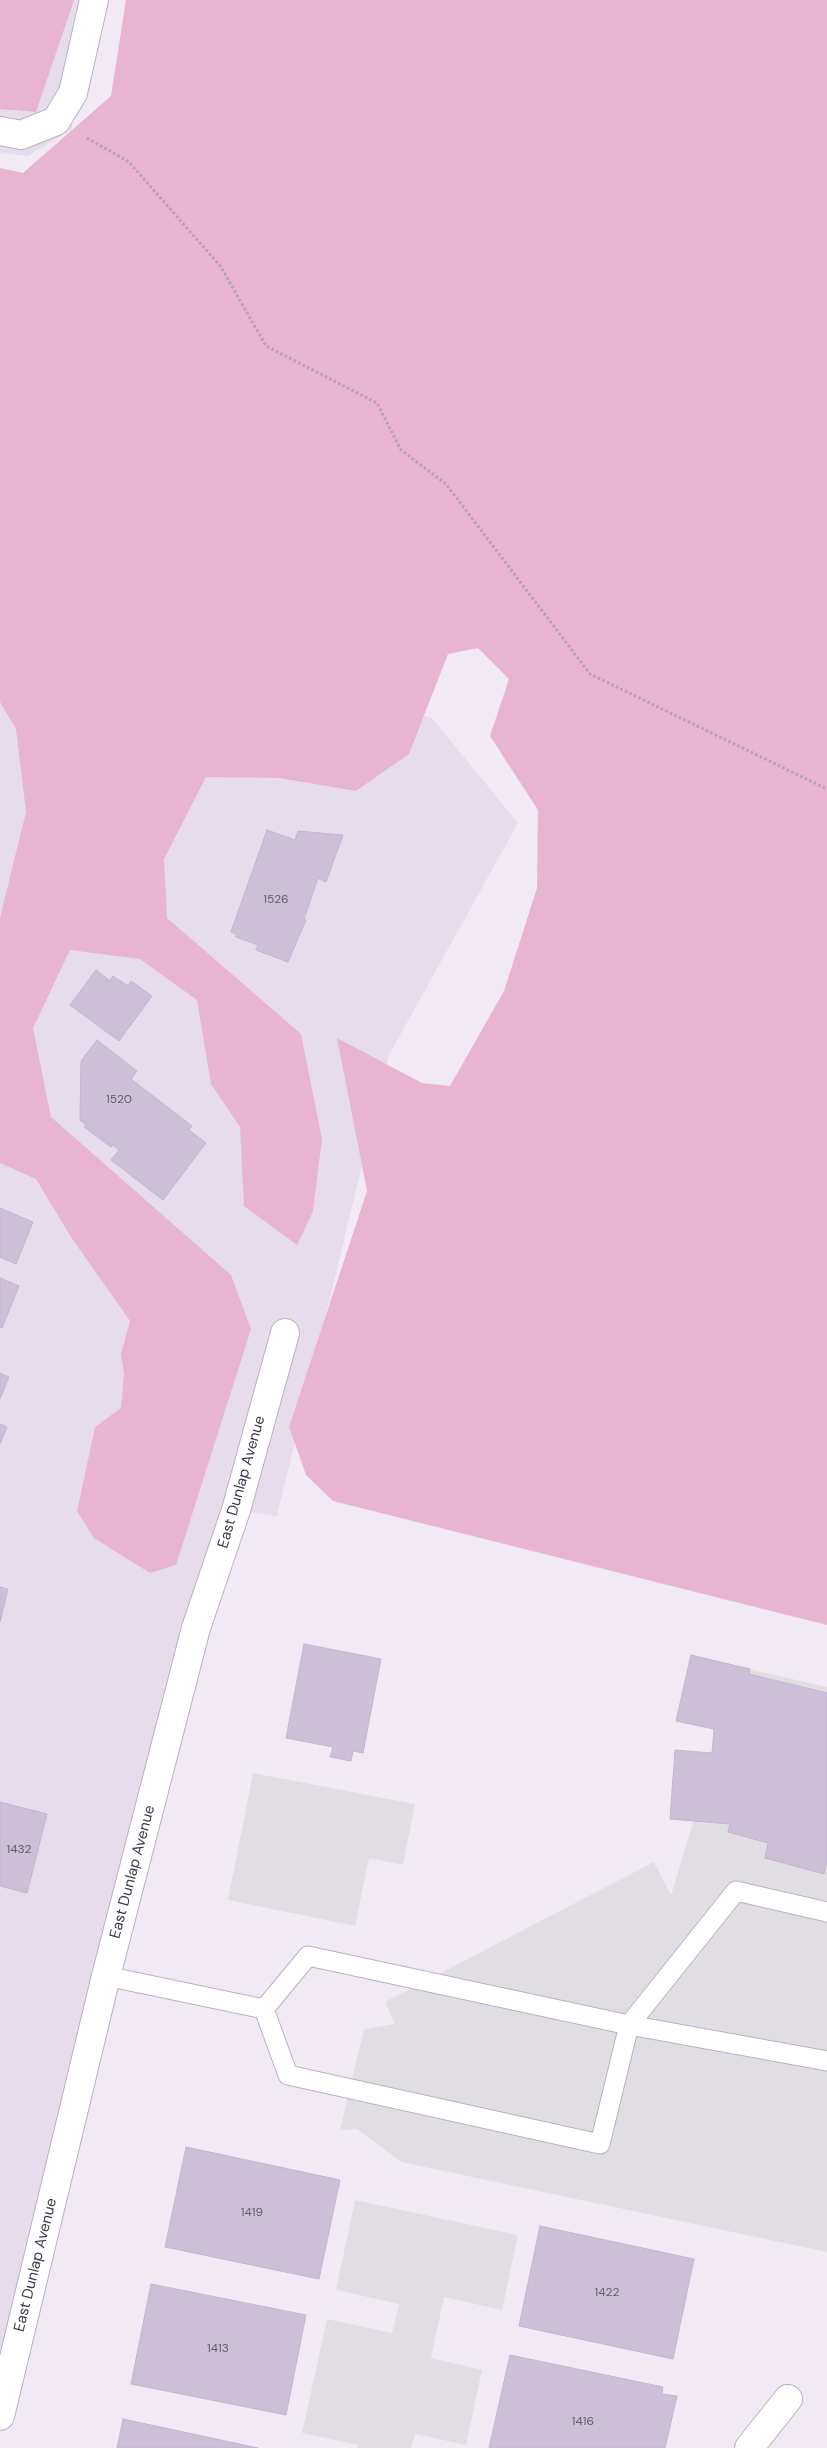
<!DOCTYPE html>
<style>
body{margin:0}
canvas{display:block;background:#f1eaf5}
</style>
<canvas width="827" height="2448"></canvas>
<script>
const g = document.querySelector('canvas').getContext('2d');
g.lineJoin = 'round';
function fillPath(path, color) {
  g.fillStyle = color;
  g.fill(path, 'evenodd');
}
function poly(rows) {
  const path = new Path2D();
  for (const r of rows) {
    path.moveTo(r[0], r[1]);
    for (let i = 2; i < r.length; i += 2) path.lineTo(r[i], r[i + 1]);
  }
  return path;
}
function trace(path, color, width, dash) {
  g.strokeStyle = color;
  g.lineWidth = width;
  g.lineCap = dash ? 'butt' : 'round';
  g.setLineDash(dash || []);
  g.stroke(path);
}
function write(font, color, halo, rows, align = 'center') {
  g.font = font + ' "DM Sans",sans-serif';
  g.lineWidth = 4.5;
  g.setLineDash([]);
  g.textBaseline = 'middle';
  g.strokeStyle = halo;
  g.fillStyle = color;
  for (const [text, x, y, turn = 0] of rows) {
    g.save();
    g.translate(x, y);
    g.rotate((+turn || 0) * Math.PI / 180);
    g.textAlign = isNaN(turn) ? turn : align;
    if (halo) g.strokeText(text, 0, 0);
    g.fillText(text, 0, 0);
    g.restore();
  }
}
fillPath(poly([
 [0,0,94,0,71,130,28,156,0,153],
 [0,599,432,718,518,823,389,1055,277,1516,236,1510,0,2416]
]), '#e7dcec');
fillPath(poly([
 [0,0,74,0,36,112,0,109],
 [126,0,827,0,827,1625,333,1501,306,1475,289,1427,367,1191,337,1038,422,1083,450,1086,504,991,537,888,538,810,490,736,509,679,478,648,448,654,409,754,356,791,279,778,206,777,164,859,167,918,301,1034,322,1139,313,1211,297,1245,244,1206,240,1127,211,1084,197,1000,140,959,70,950,33,1028,51,1117,231,1275,251,1329,176,1565,150,1573,94,1538,77,1511,95,1427,121,1408,124,1374,121,1354,130,1321,71,1237,36,1179,0,1163,0,918,26,812,16,729,0,702,0,168,23,173,111,96]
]), '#e8b4d1');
fillPath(poly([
 [744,1668,827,1687,827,2252,401,2162,357,2129,340,2130,364,2029,395,2024,385,2002,654,1862,671,1895,726,1713],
 [253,1773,415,1804,403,1865,369,1858,355,1926,228,1900],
 [355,2200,518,2235,502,2310,444,2297,431,2358,482,2370,466,2445,415,2434,411,2448,358,2448,358,2445,302,2433,327,2319,392,2333,399,2304,336,2290]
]), '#e1dee3');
const building = poly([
 [267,830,295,840,298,831,343,835,326,882,318,878,304,919,306,920,288,962,256,950,258,945,236,937,236,934,231,932,267,830],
 [96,970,110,981,113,976,128,986,131,981,152,996,119,1041,70,1005,96,970],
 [97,1040,137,1071,131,1079,192,1126,189,1130,206,1143,163,1200,111,1160,119,1150,113,1145,111,1147,84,1127,86,1125,80,1120,81,1061,97,1040],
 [0,1208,33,1222,16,1264,0,1257,0,1208],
 [0,1278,19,1286,2,1328,0,1327,0,1278],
 [0,1373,9,1377,0,1399,0,1373],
 [0,1424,7,1427,0,1444,0,1424],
 [0,1587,8,1589,0,1622,0,1587],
 [304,1644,381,1659,363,1753,353,1751,351,1761,330,1757,333,1747,286,1738,304,1644],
 [691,1655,750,1669,749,1674,827,1693,827,1860,824,1874,765,1858,768,1843,728,1832,730,1824,670,1819,675,1750,712,1753,714,1729,676,1721,691,1655],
 [0,1802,47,1814,27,1893,0,1886,0,1802],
 [186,2147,340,2180,319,2279,165,2247,186,2147],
 [540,2226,694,2259,673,2359,519,2326,540,2226],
 [151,2284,306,2315,286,2415,131,2384,151,2284],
 [510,2355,663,2387,662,2394,677,2396,665,2448,489,2448,510,2355],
 [123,2419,258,2448,117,2448,123,2419]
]);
fillPath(building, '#cdc0d6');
trace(building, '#c5b3d1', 1);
const lane = poly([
 [106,1976,264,2009],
 [264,2009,288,2075,600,2144,629,2025,736,1891,827,1912],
 [264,2009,308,1956,629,2025,827,2061]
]);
const street = poly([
 [0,131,21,135,56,121,73,93,94,0],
 [0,2416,106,1976,196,1628,236,1510,285,1333],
 [749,2448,788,2399]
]);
trace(lane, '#bcb0c3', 21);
trace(street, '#bcb0c3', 30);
trace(poly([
 [87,138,129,162,221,267,266,346,377,403,401,450,446,484,590,674,827,789]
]), '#b59ec2', 3, [2.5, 2.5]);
trace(lane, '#fff', 19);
trace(street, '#fff', 28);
write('12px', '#655a6c', null, [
 ["1526",276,900],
 ["1520",119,1100],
 ["1432",19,1850],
 ["1419",252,2213],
 ["1422",607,2293],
 ["1413",218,2349],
 ["1416",583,2422]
]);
write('15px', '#423849', '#fff', [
 ["East Dunlap Avenue",242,1482,-74],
 ["East Dunlap Avenue",133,1872,-75],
 ["East Dunlap Avenue",36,2265,-76]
]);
</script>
